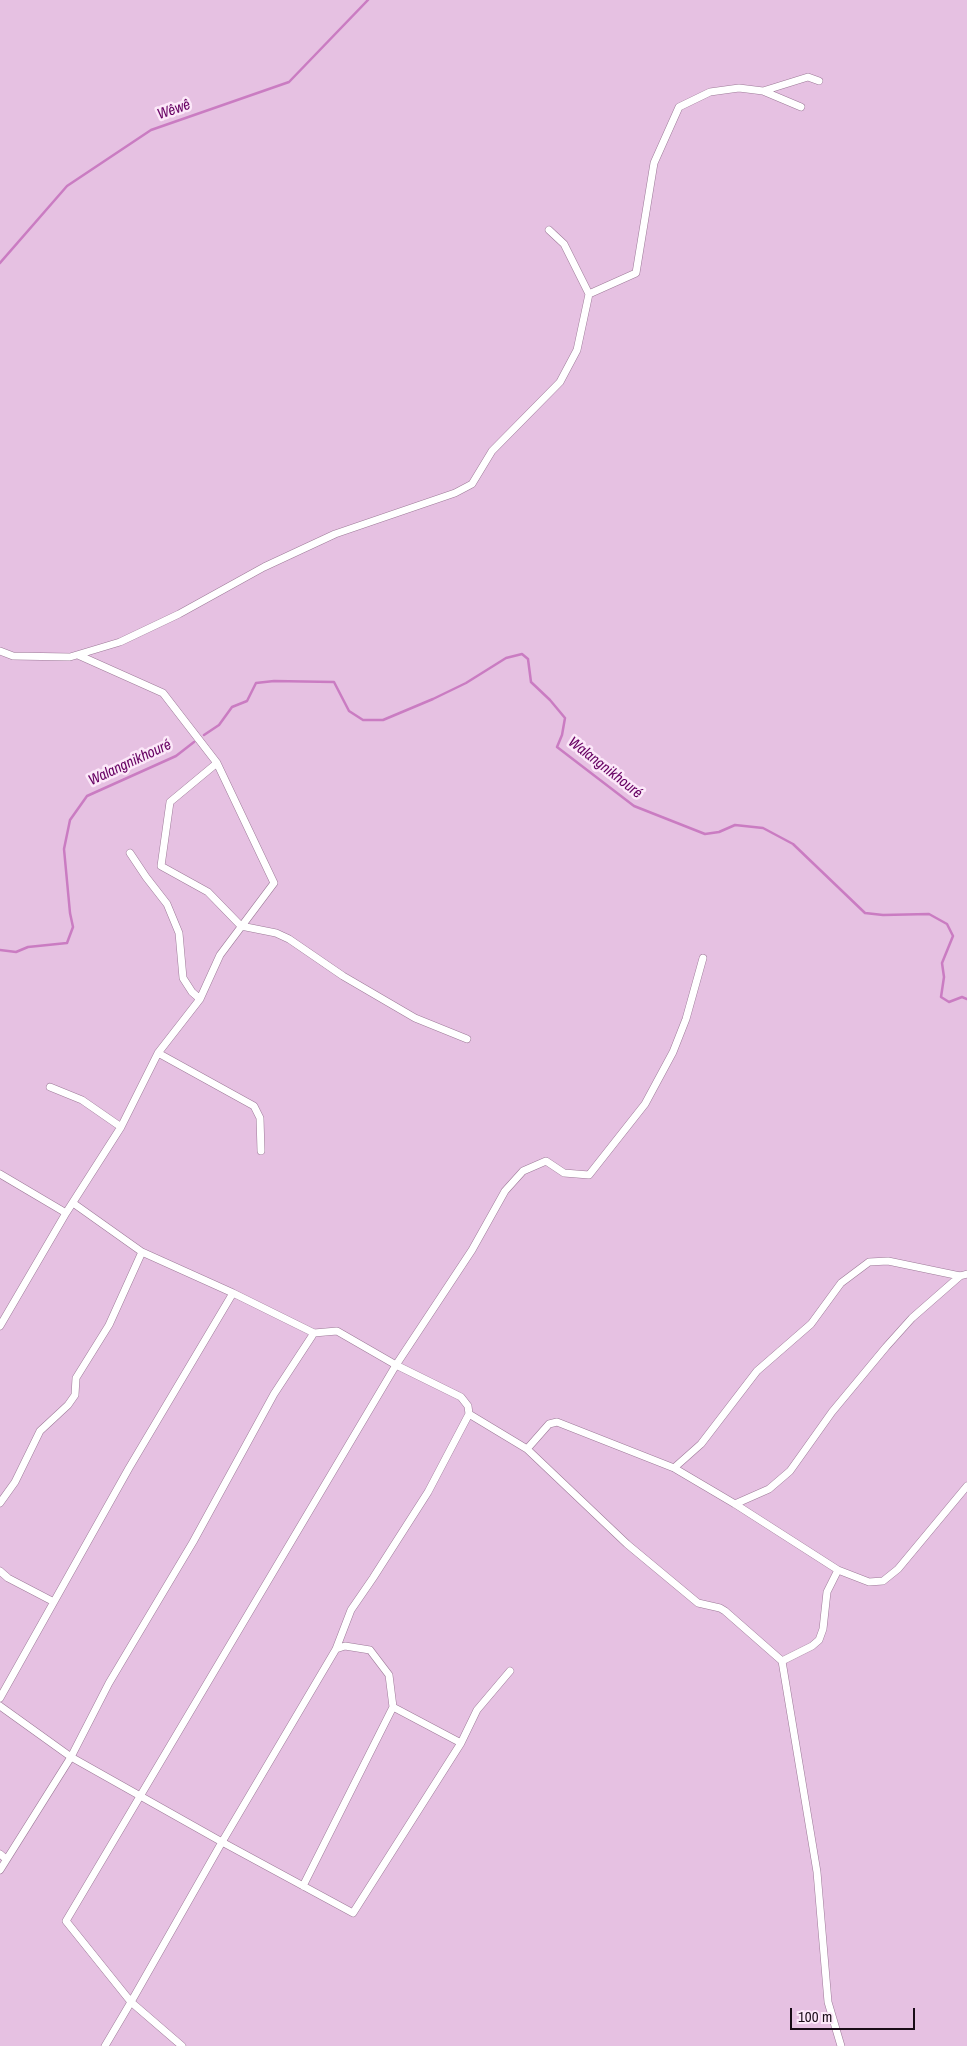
<!DOCTYPE html>
<meta charset="utf-8">
<style>
body{margin:0}
#map{position:relative;width:967px;height:2046px;overflow:hidden;background:#e6c1e2;font-family:"Archivo Narrow",sans-serif}
canvas{display:block}
.scale{position:absolute;left:790px;top:2008px;width:125px;height:22px;box-sizing:border-box;border:2px solid #190c17;border-top:0;padding-left:6px;font-size:15px;line-height:18px;white-space:nowrap;color:#190c17;-webkit-text-stroke:4px #fce8f9;paint-order:stroke}
</style>
<div id="map">
<canvas width="967" height="2046"></canvas>
<div class="scale">100 m</div>
</div>
<script>
const g = document.querySelector('canvas').getContext('2d');
g.lineJoin = 'round';
function poly(rows) {
  const path = new Path2D();
  for (const r of rows) {
    path.moveTo(r[0], r[1]);
    for (let i = 2; i < r.length; i += 2) path.lineTo(r[i], r[i + 1]);
  }
  return path;
}
function trace(path, color, width, dash) {
  g.strokeStyle = color;
  g.lineWidth = width;
  g.lineCap = dash ? 'butt' : 'round';
  g.setLineDash(dash || []);
  g.stroke(path);
}
function write(font, color, halo, rows, align = 'center') {
  g.font = font + ' "Archivo Narrow",sans-serif';
  g.lineWidth = 5;
  g.setLineDash([]);
  g.textBaseline = 'middle';
  g.strokeStyle = halo;
  g.fillStyle = color;
  for (const [text, x, y, turn = 0] of rows) {
    g.save();
    g.translate(x, y);
    g.rotate((+turn || 0) * Math.PI / 180);
    g.textAlign = isNaN(turn) ? turn : align;
    if (halo) g.strokeText(text, 0, 0);
    g.fillText(text, 0, 0);
    g.restore();
  }
}
trace(poly([
 [0,263,67,186,151,130,289,82,368,0],
 [204,735,219,725,232,707,247,701,256,683,274,681,334,682,349,711,363,720,383,720,433,699,466,683,506,658,522,654,528,659,531,682,550,700,565,718,562,735,557,747,634,806,705,834,719,832,735,825,763,828,793,844,865,913,883,915,929,914,947,924,953,936,942,963,944,977,941,997,949,1002,962,997,967,999],
 [0,950,16,952,28,947,67,943,73,927,70,913,64,849,70,820,87,796,176,756,194,742]
]), '#ca7cc2', 2.5);
const minor = poly([
 [763,91,808,77,819,81],
 [549,230,564,244,589,294],
 [0,651,13,656,70,657,120,642,179,614,264,567,335,534,455,493,472,484,492,451,560,382,577,350,589,294,636,273,654,163,679,107,710,92,739,88,763,91,801,107],
 [217,763,170,802,161,866,208,892,241,926,276,933,289,939,343,976,415,1018,467,1039],
 [130,853,146,877,167,904,179,933,183,978,192,992,200,999],
 [158,1053,254,1106,260,1118,261,1151],
 [50,1087,82,1100,121,1127],
 [0,1174,66,1213],
 [73,1203,142,1252,233,1293,314,1333],
 [0,1326,66,1213,121,1127,158,1053,200,999,220,955,274,883,217,763,163,693,78,655],
 [527,1449,627,1544,698,1603,720,1608,725,1611,782,1661,812,1646,819,1640,823,1629,827,1592,838,1570],
 [674,1468,701,1444,757,1371,811,1324,841,1283,869,1262,888,1261,960,1276,967,1274],
 [0,1503,15,1482,40,1431,68,1405,75,1395,76,1378,109,1325,142,1252],
 [735,1504,769,1489,790,1471,832,1412,886,1347,912,1318,960,1276],
 [0,1571,8,1578,54,1602],
 [782,1661,817,1872,828,2002,841,2046],
 [0,1698,129,1468,233,1293],
 [0,1706,71,1757,222,1842,336,1649,351,1610,373,1578,428,1492,469,1414],
 [461,1743,477,1710,510,1671],
 [0,1854,6,1859],
 [0,1870,71,1757,109,1683,193,1542,274,1394,314,1333,337,1331,396,1365,461,1397,468,1406,469,1414,527,1449,549,1424,557,1422,674,1468,735,1504,838,1570,869,1582,883,1581,898,1569,967,1486],
 [303,1886,393,1707],
 [105,2046,131,2002,66,1921,396,1365,472,1250,505,1191,523,1171,546,1161,564,1173,589,1175,645,1104,673,1052,686,1019,703,958],
 [182,2046,131,2002,222,1842,353,1913,461,1743,393,1707,389,1675,370,1650,345,1646,336,1649]
]);
trace(minor, '#9d7a98', 8);
trace(minor, '#fff', 7);
write('italic 15px', '#660062', '#fce8f9', [
 ["Wêwê",174,110,-19],
 ["Walangnikhouré",130,763,-25],
 ["Walangnikhouré",605,768,38]
]);
</script>
